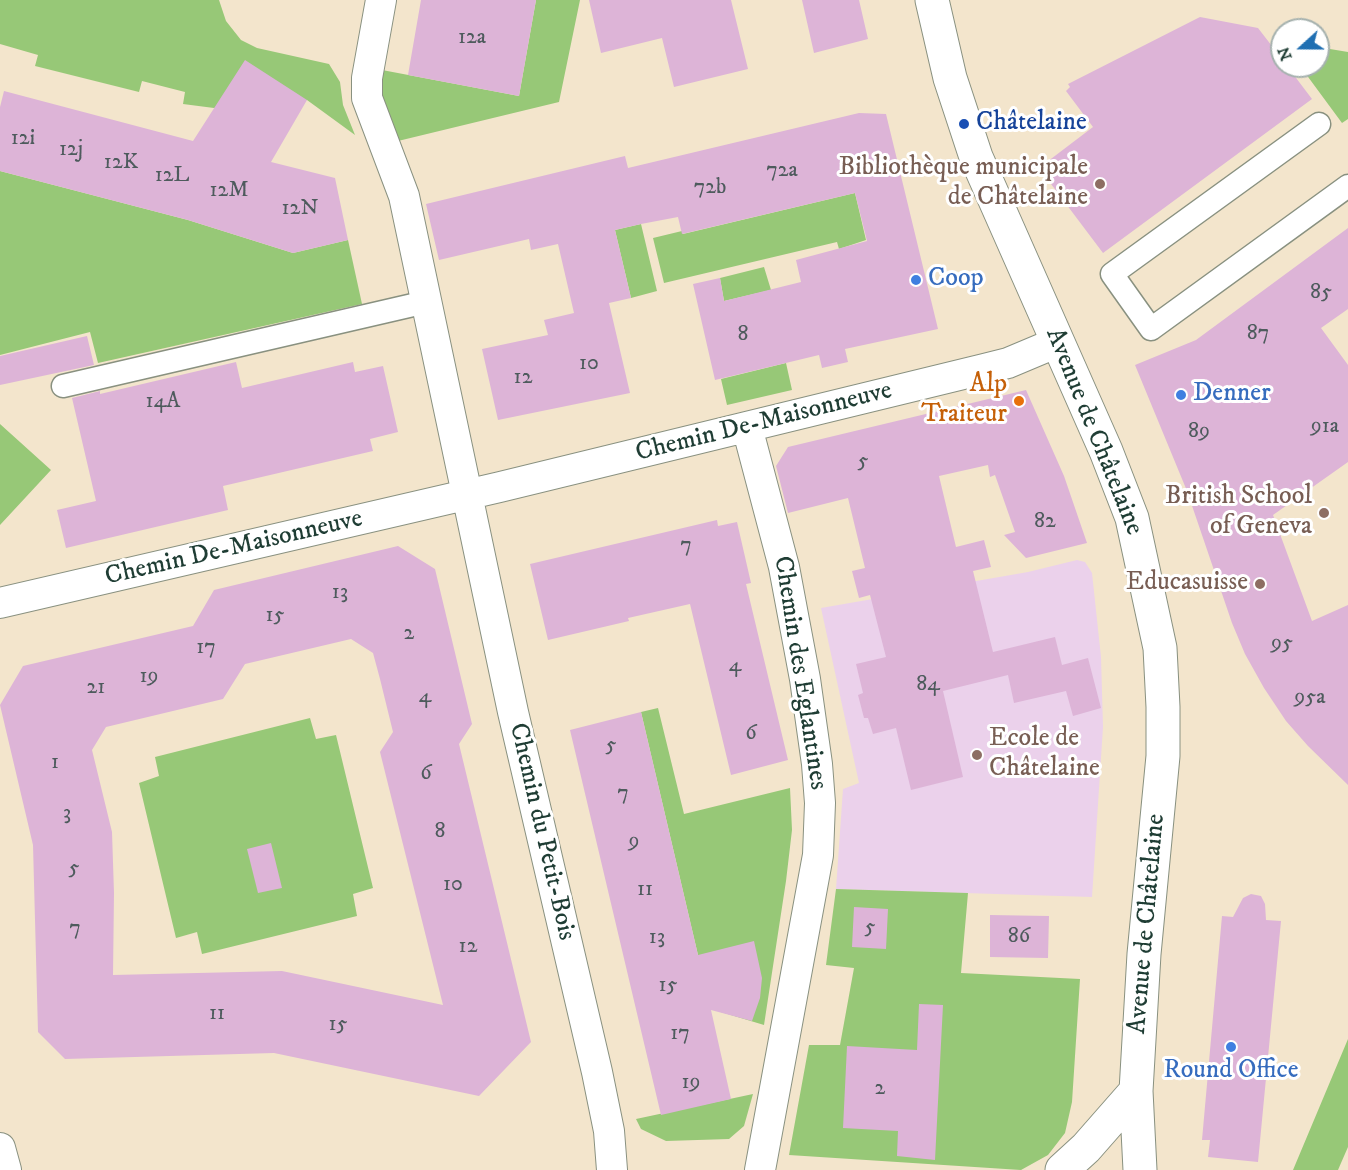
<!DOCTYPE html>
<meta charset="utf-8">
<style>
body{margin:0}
#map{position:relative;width:1348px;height:1170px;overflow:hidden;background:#f3e5cc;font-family:"IM FELL DW Pica",serif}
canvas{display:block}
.north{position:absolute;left:1270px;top:18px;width:60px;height:60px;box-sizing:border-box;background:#fff;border:2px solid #a5b1ae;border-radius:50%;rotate:249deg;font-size:16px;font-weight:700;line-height:24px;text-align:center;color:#1f3d34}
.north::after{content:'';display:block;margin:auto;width:21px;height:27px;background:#1f6fb2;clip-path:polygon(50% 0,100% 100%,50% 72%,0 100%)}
</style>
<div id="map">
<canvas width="1348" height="1170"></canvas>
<div class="north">N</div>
</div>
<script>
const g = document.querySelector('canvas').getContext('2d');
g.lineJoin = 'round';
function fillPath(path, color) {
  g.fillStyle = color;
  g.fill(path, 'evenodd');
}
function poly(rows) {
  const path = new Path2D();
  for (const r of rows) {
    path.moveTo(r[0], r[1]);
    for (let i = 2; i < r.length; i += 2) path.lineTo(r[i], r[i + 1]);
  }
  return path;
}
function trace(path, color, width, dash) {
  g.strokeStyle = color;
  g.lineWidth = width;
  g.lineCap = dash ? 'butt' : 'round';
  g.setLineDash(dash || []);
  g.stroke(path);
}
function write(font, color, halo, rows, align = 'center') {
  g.font = font + ' "IM FELL DW Pica",serif';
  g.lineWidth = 6;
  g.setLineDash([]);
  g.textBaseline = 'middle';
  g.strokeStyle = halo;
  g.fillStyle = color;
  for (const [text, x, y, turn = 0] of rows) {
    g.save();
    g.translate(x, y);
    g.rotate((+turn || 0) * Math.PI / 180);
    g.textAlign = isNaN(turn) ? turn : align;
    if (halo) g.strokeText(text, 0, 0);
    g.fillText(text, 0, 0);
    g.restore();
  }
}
fillPath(poly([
 [1077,560,1085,562,1092,573,1101,657,1103,727,1092,897,836,889,843,789,859,783,821,608,1028,572]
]), '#ebd1eb');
fillPath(poly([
 [0,0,219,0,226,21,241,40,257,48,329,64,340,82,343,105,355,135,307,100,214,108,183,104,185,92,142,81,139,92,35,66,38,55,0,44],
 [536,0,580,0,559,102,398,141,381,94,382,70,519,96],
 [1318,47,1348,52,1348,119,1342,123,1300,66,1318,66],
 [0,171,188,220,293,253,348,240,362,304,98,363,90,332,0,355],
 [855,193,866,240,839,249,837,242,664,283,653,238,682,231,683,234],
 [641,224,657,291,631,298,615,230],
 [764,267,771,290,724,301,720,278],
 [786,363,792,390,727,405,721,379],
 [0,424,51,470,0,525],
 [658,708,684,814,790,788,792,830,786,881,764,1025,721,1012,709,1002,641,712],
 [310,718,316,739,336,735,373,888,353,894,357,916,202,954,197,932,176,938,139,783,159,776,155,757],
 [836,889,968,893,961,973,1080,979,1072,1102,1065,1133,1048,1155,1021,1170,789,1155,809,1045,840,1045,854,968,826,965],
 [1348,1039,1348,1147,1341,1163,1338,1170,1293,1170],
 [753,1094,744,1126,729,1139,666,1141,641,1129,636,1119]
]), '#97c877');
fillPath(poly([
 [421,0,536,0,519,96,408,75],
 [589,0,731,0,748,69,674,87,662,38,601,53],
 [802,0,859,0,868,39,814,53],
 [1200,17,1258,28,1282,59,1282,66,1287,66,1312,99,1103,253,1039,168,1093,127,1066,91,1070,87,1068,84],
 [245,60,307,100,271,162,335,178,348,240,293,253,188,220,0,171,0,107,4,91,193,141],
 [859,113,886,114,938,329,845,349,848,362,822,368,819,355,715,380,693,284,720,278,724,301,801,282,796,260,867,241,855,193,682,234,678,217,641,224,615,230,631,298,609,303,630,393,498,420,482,349,548,335,544,320,574,313,558,244,531,250,529,239,439,260,426,204,625,156,628,168],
 [1348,228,1348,309,1321,328,1348,365,1348,462,1273,515,1312,621,1348,605,1348,785,1308,746,1286,721,1264,688,1245,654,1232,623,1187,491,1135,365,1196,340],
 [87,336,94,365,0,385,0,356],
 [236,362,242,388,353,362,355,372,383,366,398,432,370,439,373,451,223,486,228,510,66,548,57,510,96,501,72,398,100,391,100,394],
 [1026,390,1064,476,1087,543,1026,558,1004,535,1015,532,995,475,990,477,988,465,939,476,956,547,984,540,991,567,973,571,993,652,1055,637,1062,665,1088,658,1101,708,1073,716,1066,691,1014,703,1008,675,943,691,963,777,911,790,896,728,873,734,868,718,864,718,858,695,863,693,856,664,886,657,870,595,859,598,852,571,865,568,848,498,788,513,776,466,788,447],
 [717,520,718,526,737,522,751,583,746,584,788,760,731,775,690,604,628,618,629,621,548,640,530,564],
 [398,546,435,569,472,724,459,744,531,1042,479,1096,274,1053,65,1059,38,1032,33,845,0,705,23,666,193,626,214,590],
 [351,639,373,653,380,679,393,732,380,752,443,1005,282,971,113,975,114,893,112,832,92,750,106,727,223,699,245,664],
 [641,712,698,955,754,941,762,978,760,998,752,1021,711,1010,731,1099,661,1115,570,730],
 [271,843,282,888,258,893,247,849],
 [1251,894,1261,896,1265,904,1266,920,1281,921,1258,1162,1208,1157,1210,1140,1202,1140,1222,916,1233,917,1243,898],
 [854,907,888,909,886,949,852,947],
 [990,915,1049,916,1048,958,990,957],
 [919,1004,943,1005,935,1160,897,1156,898,1131,843,1128,847,1046,917,1050]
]), '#ddb4d7');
const pedestrian = poly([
 [1319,124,1112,274,1151,329,1348,186],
 [63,386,426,302]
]);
const minor = poly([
 [381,0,367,78,367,98,404,196,513,712,597,1072,609,1131,612,1170],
 [747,427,784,567,805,679,817,764,820,803,818,855,760,1170],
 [0,603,500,487,984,369,1008,363,1058,342],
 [0,1148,6,1170]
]);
const secondary = poly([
 [932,0,950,78,976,157,1106,451,1132,518,1160,648,1163,707,1163,756,1144,954,1136,1091,1140,1170],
 [1062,1170,1086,1148,1136,1091]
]);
trace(pedestrian, '#899180', 25);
trace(minor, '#899180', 32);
trace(secondary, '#899180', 35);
trace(pedestrian, '#fff', 22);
trace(minor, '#fff', 30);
trace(secondary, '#fff', 33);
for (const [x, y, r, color] of [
 [964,124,6,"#1a4fb4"],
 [1100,184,6,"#8d6e63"],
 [916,280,6,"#3f7fe0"],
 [1181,395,6,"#3f7fe0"],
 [1019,401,6,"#e8710a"],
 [1324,513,6,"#8d6e63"],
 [1260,584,6,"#8d6e63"],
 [977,755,6,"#8d6e63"],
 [1231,1047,6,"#3f7fe0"]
]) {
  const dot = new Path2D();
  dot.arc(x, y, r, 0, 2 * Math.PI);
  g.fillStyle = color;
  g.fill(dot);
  trace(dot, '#fff', 2);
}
write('22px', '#4e5b5d', null, [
 ["12a",472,38],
 ["12i",23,139],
 ["12j",71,150],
 ["12K",121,163],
 ["72a",782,171],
 ["12L",172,176],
 ["72b",710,188],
 ["12M",229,191],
 ["12N",300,209],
 ["85",1321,293],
 ["87",1258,334],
 ["8",743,335],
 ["10",589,364],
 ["12",523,378],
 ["14A",163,402],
 ["91a",1325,427],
 ["89",1199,432],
 ["5",863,462],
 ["82",1045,522],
 ["7",686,546],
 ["13",340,593],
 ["15",275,616],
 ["2",409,634],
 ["95",1282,644],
 ["17",206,648],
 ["4",735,666],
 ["19",149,677],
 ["84",928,685],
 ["21",96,688],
 ["4",425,697],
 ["95a",1310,698],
 ["6",751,734],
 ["5",611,746],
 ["1",55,763],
 ["6",426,774],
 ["7",623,794],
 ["3",67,814],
 ["8",440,832],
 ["9",634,842],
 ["5",74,869],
 ["10",453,885],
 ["11",645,890],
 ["5",870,928],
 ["7",75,929],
 ["86",1019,937],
 ["13",657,938],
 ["12",468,947],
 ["15",668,986],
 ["11",217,1014],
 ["15",338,1025],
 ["17",680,1034],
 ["19",691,1083],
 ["2",880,1089]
]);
write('26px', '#164399', '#fff', [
 ["Châtelaine",976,124]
], 'left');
write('26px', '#785e54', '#fff', [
 ["Bibliothèque municipale",1088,169],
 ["de Châtelaine",1088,199],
 ["British School",1312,498],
 ["of Geneva",1312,528],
 ["Educasuisse",1248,584],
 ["Ecole de",989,740,"left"],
 ["Châtelaine",989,770,"left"]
], 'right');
write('26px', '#366cbe', '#fff', [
 ["Coop",928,280],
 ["Denner",1193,395],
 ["Round Office",1231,1072,"center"]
], 'left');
write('26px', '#c56008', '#fff', [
 ["Alp",1007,386],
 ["Traiteur",1007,416]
], 'right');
write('26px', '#1f3d34', '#fff', [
 ["Chemin De-Maisonneuve",764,423,-14],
 ["Avenue de Châtelaine",1093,432,68],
 ["Chemin De-Maisonneuve",234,549,-13],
 ["Chemin des Eglantines",799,673,81],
 ["Chemin du Petit-Bois",541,832,77],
 ["Avenue de Châtelaine",1148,924,-85]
]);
</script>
